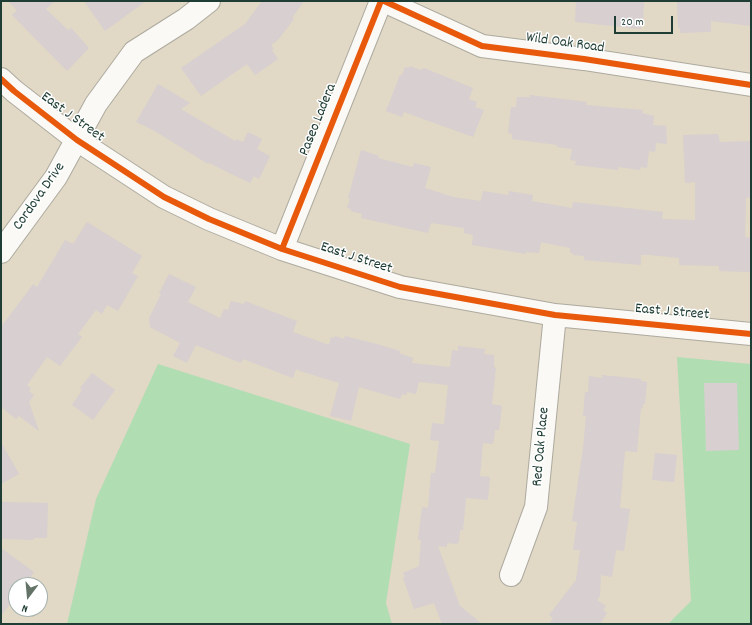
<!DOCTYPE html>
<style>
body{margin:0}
#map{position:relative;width:752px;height:625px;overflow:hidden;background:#e1d8c6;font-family:Dekko,sans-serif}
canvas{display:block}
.frame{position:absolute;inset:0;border:2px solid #1f3d34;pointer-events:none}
.north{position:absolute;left:8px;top:577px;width:40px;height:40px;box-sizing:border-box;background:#fff;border:1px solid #a5b1ae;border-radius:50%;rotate:196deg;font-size:11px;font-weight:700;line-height:16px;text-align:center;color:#1f3d34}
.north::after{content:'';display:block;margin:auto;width:14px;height:18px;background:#637367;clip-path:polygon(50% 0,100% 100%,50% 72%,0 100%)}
.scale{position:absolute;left:614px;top:16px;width:59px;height:18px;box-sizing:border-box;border:2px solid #1f3d34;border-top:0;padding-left:5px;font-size:12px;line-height:14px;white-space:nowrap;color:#1f3d34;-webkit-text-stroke:3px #fff;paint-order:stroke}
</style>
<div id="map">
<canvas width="752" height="625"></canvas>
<div class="frame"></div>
<div class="north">N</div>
<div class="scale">20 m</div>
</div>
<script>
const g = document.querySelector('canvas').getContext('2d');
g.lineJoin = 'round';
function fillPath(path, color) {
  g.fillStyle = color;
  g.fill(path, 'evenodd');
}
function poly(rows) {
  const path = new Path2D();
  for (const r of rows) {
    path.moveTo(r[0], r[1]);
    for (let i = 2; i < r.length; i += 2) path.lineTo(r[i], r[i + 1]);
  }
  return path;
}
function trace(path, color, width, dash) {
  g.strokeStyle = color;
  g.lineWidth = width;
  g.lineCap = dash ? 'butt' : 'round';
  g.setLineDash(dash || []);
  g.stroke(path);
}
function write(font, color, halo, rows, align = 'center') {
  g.font = font + ' Dekko,sans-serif';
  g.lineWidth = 3;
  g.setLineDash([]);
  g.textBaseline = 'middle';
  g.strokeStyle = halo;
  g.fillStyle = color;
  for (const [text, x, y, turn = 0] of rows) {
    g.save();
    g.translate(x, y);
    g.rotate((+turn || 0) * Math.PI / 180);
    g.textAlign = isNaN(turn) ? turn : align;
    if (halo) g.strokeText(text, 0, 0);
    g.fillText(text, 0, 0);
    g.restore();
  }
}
fillPath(poly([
 [677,357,751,364,751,624,668,624,691,601],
 [158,364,410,444,386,603,392,624,67,624,96,499]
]), '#b1ddb3');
fillPath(poly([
 [8,1,55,1,46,9,68,30,71,28,89,48,67,71,12,15,17,10],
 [84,1,146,1,105,31],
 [262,1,304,1,292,18,294,19,278,40,271,45,274,49,272,50,278,59,255,75,247,64,201,96,181,68,245,24],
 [576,1,644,1,643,26,641,25,641,29,575,22],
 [677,1,751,1,751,26,711,21,711,32,680,33,680,28,678,28],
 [410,66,420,70,424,68,473,88,469,99,477,102,475,107,484,110,473,137,404,112,402,117,386,111,400,75,402,75,405,67,409,68],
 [158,84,190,103,181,109,235,141,236,139,243,142,248,132,262,139,257,149,270,156,259,179,254,176,250,183,209,163,208,164,153,130,136,122],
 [530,95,587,102,586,105,643,110,642,113,654,116,653,125,666,126,667,144,656,143,655,152,649,151,647,168,641,167,640,170,618,167,618,170,575,165,576,161,570,160,572,149,557,147,557,145,512,139,512,134,508,133,511,107,516,107,517,97,530,97],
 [718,134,720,142,751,141,751,197,746,198,745,237,751,238,751,272,719,271,719,266,679,265,679,258,650,255,641,255,641,265,584,260,584,256,573,255,573,253,570,253,570,248,541,242,539,253,526,252,526,254,472,245,473,235,464,233,464,228,431,223,428,233,361,218,362,214,350,211,351,209,347,208,350,199,348,198,361,150,379,156,378,158,413,167,414,163,431,167,425,188,453,197,481,201,483,191,508,195,509,191,533,195,532,201,572,208,573,202,663,212,662,219,695,220,695,182,685,183,683,135],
 [87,222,142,256,132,273,138,276,118,311,107,305,102,314,96,310,78,334,82,337,60,366,47,357,27,385,31,388,29,391,34,395,29,402,39,431,19,416,16,419,1,407,1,327,31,287,33,284,37,287,65,240,73,244],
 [169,274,196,287,188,302,220,318,224,309,228,310,231,301,244,304,245,301,297,321,293,332,329,345,331,337,334,338,335,336,344,339,345,336,377,344,400,351,399,353,413,358,412,363,450,367,452,350,458,351,458,346,485,349,484,354,494,355,494,367,496,368,492,404,502,406,499,430,495,430,494,441,492,444,483,443,480,476,490,477,488,500,466,498,463,530,460,530,459,542,457,544,447,543,447,547,438,546,460,606,482,624,442,624,434,603,414,609,403,578,405,577,403,573,419,566,421,540,418,540,422,507,428,508,431,473,435,473,439,441,430,440,432,423,444,424,448,385,419,382,416,394,407,392,406,395,402,394,400,399,359,387,351,421,330,416,339,383,300,371,296,369,293,378,243,359,241,363,196,345,187,363,173,356,180,343,150,327,149,318,161,294,159,293],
 [92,373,115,390,93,420,72,405,82,390,80,388],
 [602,375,641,379,641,381,647,382,645,404,643,404,643,408,641,408,637,452,625,451,620,508,630,509,624,551,616,550,612,577,601,575,600,596,597,600,606,606,603,610,607,613,600,624,549,624,553,618,549,615,576,580,580,550,573,550,577,522,572,521,583,449,586,416,583,416,585,392,588,392,589,376,602,378],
 [704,383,737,383,739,450,706,451],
 [1,442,19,474,1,484],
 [655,453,677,455,674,482,652,480],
 [1,502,48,503,47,538,34,538,33,540,1,539],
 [1,548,34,572,27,582,27,585,16,585,16,608,10,604,1,616]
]), '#d7cfd0');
const minor = poly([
 [384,1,482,46,584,59,751,85],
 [1,79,14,91,77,140,164,197,209,219,282,249,400,287,555,315,751,334],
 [282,249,381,1],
 [1,252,56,177,96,104,134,52,186,19,209,1],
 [511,575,536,507,555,315]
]);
trace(minor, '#adaa9e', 24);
trace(minor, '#faf9f6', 22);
trace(poly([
 [384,1,482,46,584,59,751,85],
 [1,79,14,91,77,140,164,197,209,219,282,249,400,287,555,315,751,334],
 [282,249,381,1]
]), '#e8590c', 6);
write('15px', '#1f3d34', '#fff', [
 ["Wild Oak Road",565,44,8],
 ["East J Street",72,118,36],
 ["Paseo Ladera",319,120,-68],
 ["Cordova Drive",40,197,-55],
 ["East J Street",356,259,18],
 ["East J Street",672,313,5],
 ["Red Oak Place",542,447,-85]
]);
</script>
